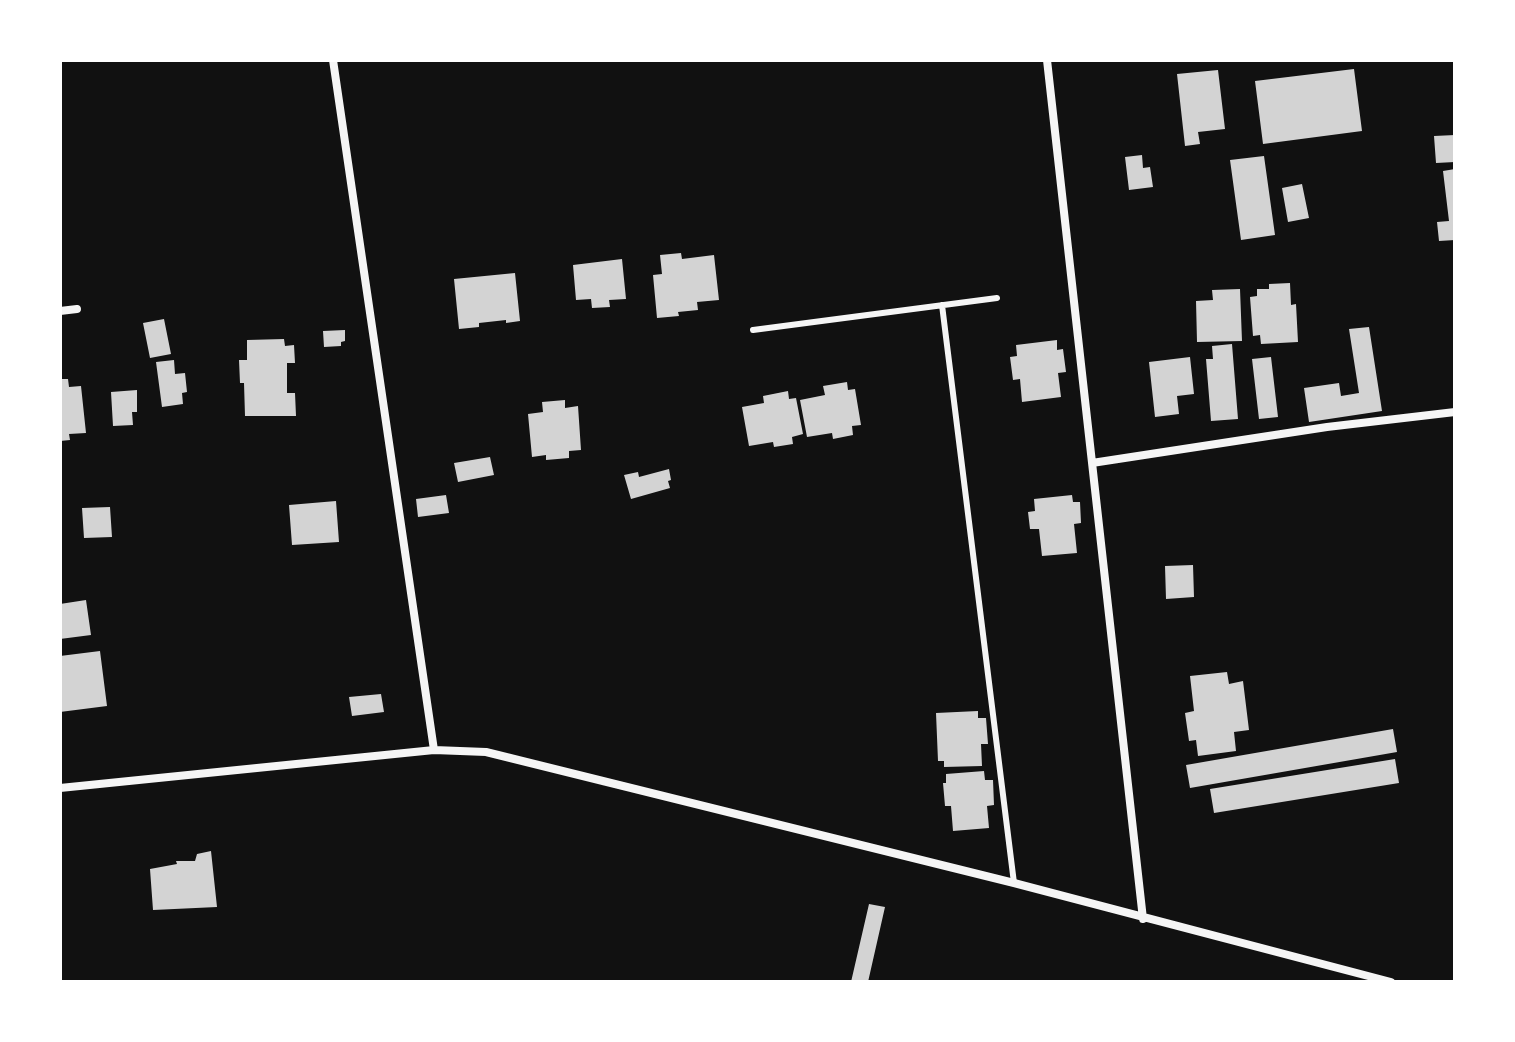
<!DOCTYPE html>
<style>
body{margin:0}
#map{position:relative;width:1515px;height:1042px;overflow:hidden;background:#111;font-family:Manrope,sans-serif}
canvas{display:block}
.frame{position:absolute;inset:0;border:62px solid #fff;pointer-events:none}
</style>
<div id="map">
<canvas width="1515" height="1042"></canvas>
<div class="frame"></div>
</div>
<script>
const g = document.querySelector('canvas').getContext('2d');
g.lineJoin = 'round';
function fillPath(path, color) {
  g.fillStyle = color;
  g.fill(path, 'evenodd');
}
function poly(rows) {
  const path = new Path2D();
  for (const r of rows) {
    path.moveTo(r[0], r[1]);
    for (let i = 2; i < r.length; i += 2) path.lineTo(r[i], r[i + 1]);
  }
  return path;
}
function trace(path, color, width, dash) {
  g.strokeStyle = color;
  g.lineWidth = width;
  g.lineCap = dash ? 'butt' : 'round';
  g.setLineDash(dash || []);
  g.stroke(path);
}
fillPath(poly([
 [1354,69,1362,131,1263,144,1255,81],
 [1218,70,1225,129,1198,132,1200,144,1185,146,1177,74],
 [1455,135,1455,162,1436,163,1434,136],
 [1142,155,1143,168,1150,167,1153,187,1129,190,1125,157],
 [1264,156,1275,235,1241,240,1230,160],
 [1455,169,1455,240,1439,241,1437,222,1449,221,1443,171],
 [1302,184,1309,218,1288,222,1282,188],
 [681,253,682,259,714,255,719,300,697,302,698,310,678,312,679,316,657,318,653,275,662,274,660,255],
 [622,259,626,299,609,300,610,307,592,308,591,299,576,300,573,265],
 [515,273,520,321,506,323,506,320,479,323,479,327,459,329,454,279],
 [1290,283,1291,305,1296,304,1298,342,1261,344,1260,335,1253,336,1250,297,1257,296,1257,289,1269,289,1269,284],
 [1240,289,1242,341,1197,342,1196,301,1213,300,1212,290],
 [164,319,171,354,150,358,143,323],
 [1369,327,1382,411,1309,422,1304,388,1339,383,1341,396,1359,393,1349,329],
 [345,330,345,341,341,342,341,346,324,347,323,331],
 [284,339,285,346,294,345,295,363,287,363,287,393,295,393,296,416,245,416,244,383,240,383,239,360,247,360,247,340],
 [1057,340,1057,350,1063,349,1066,372,1058,373,1061,397,1022,402,1020,379,1013,380,1010,357,1017,356,1016,345],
 [1232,344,1238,419,1211,421,1206,359,1213,359,1212,346],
 [1190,357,1194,394,1177,396,1179,414,1155,417,1149,362],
 [1271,357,1278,417,1259,419,1252,359],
 [174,360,175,374,185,373,187,392,182,393,183,404,162,407,156,362],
 [60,379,68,379,69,387,81,386,86,433,69,434,70,440,60,441],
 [847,382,848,390,855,389,861,425,852,426,853,435,833,439,832,433,807,437,800,400,825,395,823,386],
 [137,390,137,412,132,412,133,425,113,426,111,392],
 [788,391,789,399,796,398,803,434,792,437,793,444,774,447,773,442,749,446,742,407,764,403,763,396],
 [565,400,565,408,578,406,581,450,569,451,569,458,546,460,546,455,532,457,528,414,543,412,542,402],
 [490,457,494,475,458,482,454,463],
 [669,469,671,480,668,481,670,488,631,499,624,475,638,472,639,477],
 [446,495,449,513,418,517,416,499],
 [1072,495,1073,502,1080,502,1081,523,1074,524,1077,553,1042,556,1039,529,1030,529,1028,512,1035,511,1034,499],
 [336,501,339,542,292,545,289,505],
 [110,507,112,537,84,538,82,508],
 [1193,565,1194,597,1166,599,1165,566],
 [86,600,91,635,60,639,60,604],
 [100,651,107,706,60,712,60,656],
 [1227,672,1229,684,1243,681,1249,730,1234,732,1236,751,1198,756,1196,740,1189,741,1185,713,1194,711,1190,676],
 [381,694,384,712,352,716,349,697],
 [978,711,978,718,986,718,988,744,981,744,982,766,944,767,944,761,938,761,936,713],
 [1393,729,1397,752,1190,788,1186,765],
 [1395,759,1399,783,1214,813,1210,789],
 [984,771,985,780,993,780,994,805,987,806,989,828,953,831,951,806,945,806,943,783,946,783,946,774],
 [211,851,217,907,153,910,150,869,177,864,176,861,195,861,197,854],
 [869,904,885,907,868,982,851,982]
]), '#d3d3d3');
trace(poly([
 [942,305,1014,883],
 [753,330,997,298]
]), '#f5f5f5', 6);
trace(poly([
 [333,60,434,750],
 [1047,60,1143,919],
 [60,311,77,309],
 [1092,463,1327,427,1455,412],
 [60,788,434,750,486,752,1014,883,1391,982]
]), '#f5f5f5', 8);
</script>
